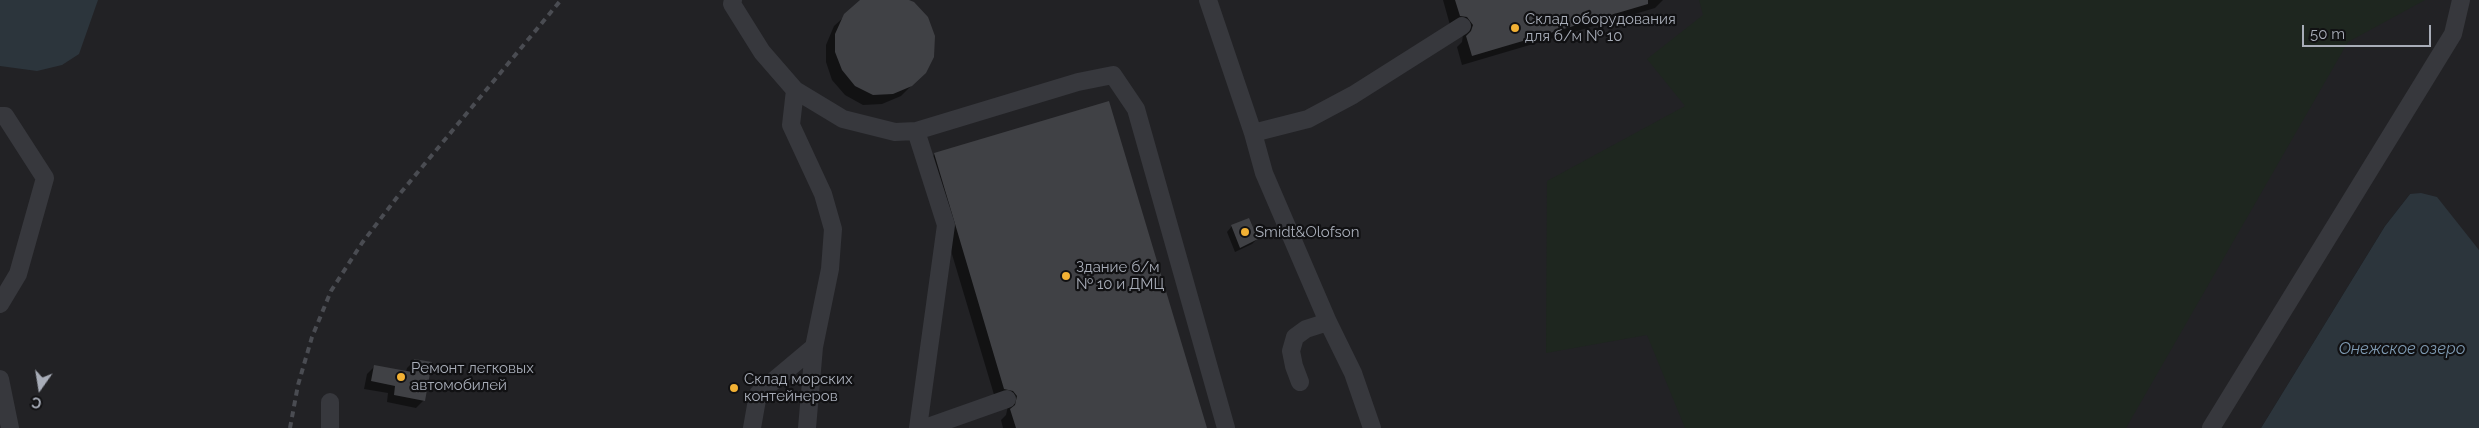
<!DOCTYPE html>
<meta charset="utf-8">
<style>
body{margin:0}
#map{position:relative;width:2479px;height:428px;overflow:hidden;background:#161618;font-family:Raleway,sans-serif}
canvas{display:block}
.north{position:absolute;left:15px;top:363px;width:50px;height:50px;-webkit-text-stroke:4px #111113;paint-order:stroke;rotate:193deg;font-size:14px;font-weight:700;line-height:20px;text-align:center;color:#a8adb8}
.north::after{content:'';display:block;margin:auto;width:18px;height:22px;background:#a8adb8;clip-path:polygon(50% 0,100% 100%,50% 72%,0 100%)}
.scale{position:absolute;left:2302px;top:25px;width:129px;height:22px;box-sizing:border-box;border:2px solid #a8adb8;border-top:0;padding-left:6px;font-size:15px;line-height:18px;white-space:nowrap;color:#a8adb8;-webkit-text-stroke:4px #111113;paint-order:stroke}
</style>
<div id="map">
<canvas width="2479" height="428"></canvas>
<div class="north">С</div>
<div class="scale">50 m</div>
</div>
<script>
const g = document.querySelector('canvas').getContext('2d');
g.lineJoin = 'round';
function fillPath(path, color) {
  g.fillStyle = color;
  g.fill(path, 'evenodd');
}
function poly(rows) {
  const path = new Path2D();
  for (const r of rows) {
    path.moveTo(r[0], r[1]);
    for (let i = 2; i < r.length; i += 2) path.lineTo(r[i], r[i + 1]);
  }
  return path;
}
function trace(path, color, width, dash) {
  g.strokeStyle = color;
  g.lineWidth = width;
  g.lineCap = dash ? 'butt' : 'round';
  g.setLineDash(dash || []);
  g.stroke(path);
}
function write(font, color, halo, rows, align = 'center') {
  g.font = font + ' Raleway,sans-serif';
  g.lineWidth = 4.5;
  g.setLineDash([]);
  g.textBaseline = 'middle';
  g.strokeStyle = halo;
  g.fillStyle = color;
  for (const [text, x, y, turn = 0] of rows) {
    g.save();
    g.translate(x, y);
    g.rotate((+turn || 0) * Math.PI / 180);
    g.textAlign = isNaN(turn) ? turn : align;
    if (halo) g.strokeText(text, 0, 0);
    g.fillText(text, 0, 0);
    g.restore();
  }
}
fillPath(poly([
 [0,0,2479,0,2479,250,2410,194,2385,226,2261,428,0,428]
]), '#222225');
fillPath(poly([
 [1699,0,2425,0,2348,42,2126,428,1685,428,1647,335,1546,353,1547,181,1685,106,1647,59,1703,15]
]), '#1e261f');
fillPath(poly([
 [0,0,98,0,79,54,62,65,37,71,0,66],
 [2421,193,2437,197,2479,250,2479,428,2261,428,2385,226,2410,194]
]), '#2c353c');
fillPath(poly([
 [863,0,906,0,925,72,901,96,882,104,863,105,845,95,832,80,826,62,826,45,834,26],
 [1443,0,1663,0,1655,8,1462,65,1457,47,1462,42,1463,35,1450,25],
 [935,154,1206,428,1003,428,1001,420,1006,415,1008,406,995,398,925,164],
 [1232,226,1257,239,1252,244,1235,252,1227,232],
 [415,360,424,400,416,408,387,402,388,393,364,389,367,374,375,366,406,372,407,368]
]), '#0007');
fillPath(poly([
 [860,0,909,0,914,2,928,17,935,36,934,57,926,73,912,86,893,94,873,95,855,86,842,70,835,52,835,34,844,14],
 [1455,0,1648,0,1648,4,1472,56,1466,36,1471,31,1473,25,1467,17,1460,16],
 [1109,101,1207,428,1016,428,1010,409,1015,405,1017,396,1013,391,1004,389,934,153],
 [1249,218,1258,239,1240,248,1231,225],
 [414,359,432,362,425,401,394,395,395,386,371,381,374,365,412,372]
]), '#404145');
trace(poly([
 [733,0,732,4,762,52,795,90,843,119,895,132,916,131,1078,82,1113,75,1136,109,1226,428],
 [1208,0,1253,133,1264,173,1328,322,1353,373,1372,428],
 [795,90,791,125,823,194,833,229,830,269,814,347,807,428],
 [0,116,5,116,45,178,18,274,0,304],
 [916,131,946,225,918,428],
 [1253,133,1308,119,1353,95,1462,26],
 [0,379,10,428],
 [1300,382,1294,366,1291,351,1295,337,1306,329,1328,322],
 [330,428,330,402],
 [752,428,758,394,814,347],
 [925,428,1007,399],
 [2211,428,2453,34,2461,0]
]), '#37383d', 18);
trace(poly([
 [290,428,298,385,312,337,331,291,362,243,398,196,561,0]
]), '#4a4c52', 4, [6, 5]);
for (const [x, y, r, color] of [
 [1515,28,5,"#f2b134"],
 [1245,232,5,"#f2b134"],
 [1066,276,5,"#f2b134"],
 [401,377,5,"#f2b134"],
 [734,388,5,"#f2b134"]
]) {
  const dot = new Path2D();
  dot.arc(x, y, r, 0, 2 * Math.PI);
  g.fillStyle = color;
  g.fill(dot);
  trace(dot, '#111113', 2);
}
write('15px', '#a8adb8', '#111113', [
 ["Склад оборудования",1525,19],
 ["для б/м № 10",1525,36],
 ["Smidt&Olofson",1255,232],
 ["Здание б/м",1076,267],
 ["№ 10 и ДМЦ",1076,284],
 ["Ремонт легковых",411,368],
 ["автомобилей",411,385],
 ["Склад морских",744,379],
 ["контейнеров",744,396]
], 'left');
write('italic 16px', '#7f9bb3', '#111113', [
 ["Онежское озеро",2402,349]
]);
</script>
